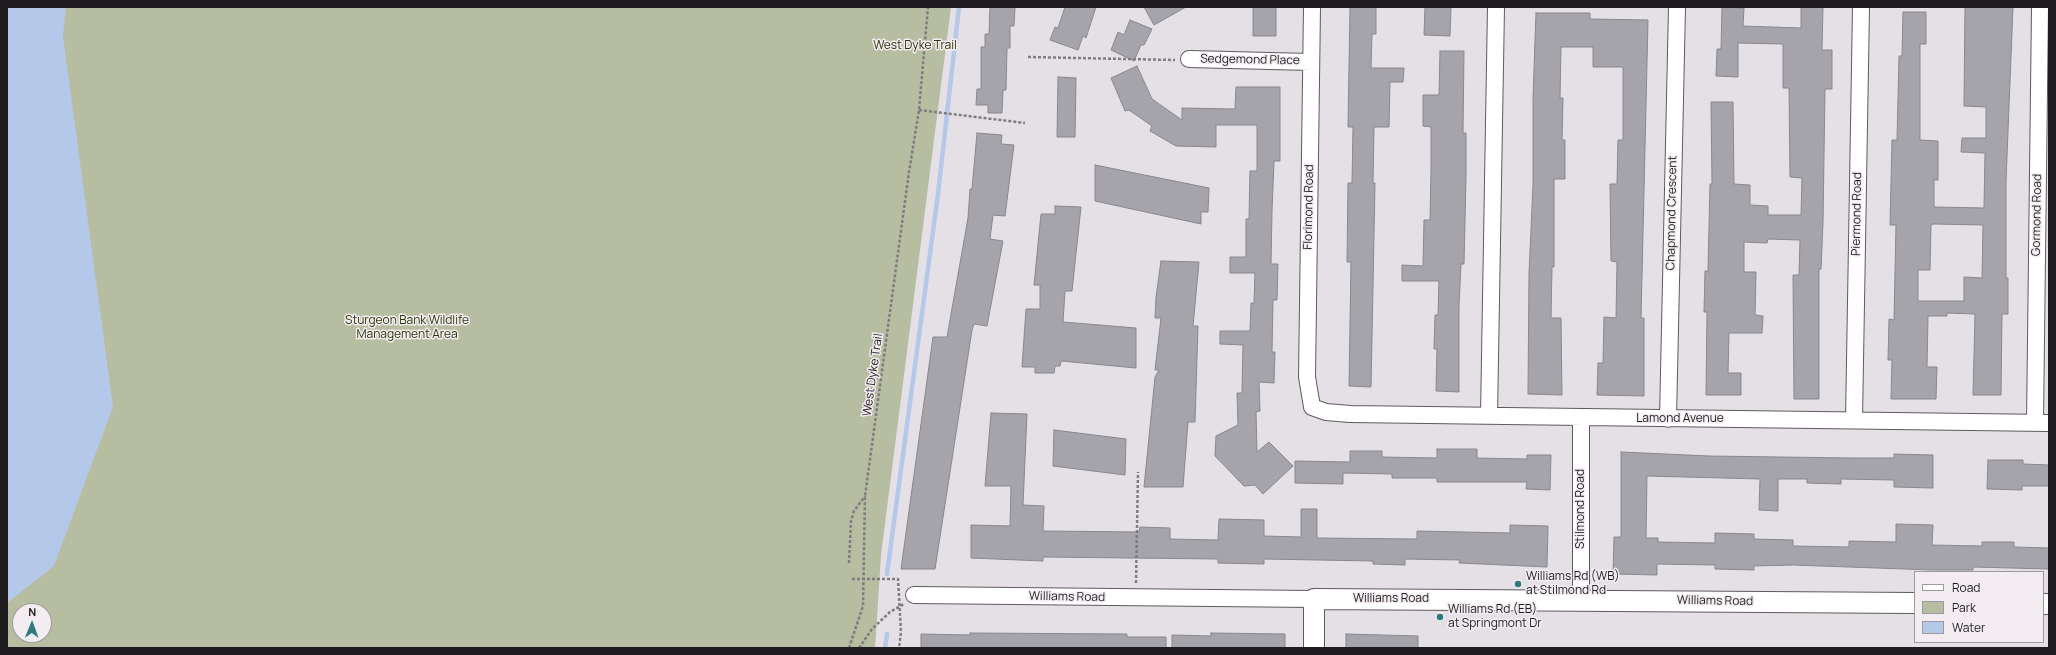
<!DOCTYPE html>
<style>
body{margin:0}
#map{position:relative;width:2056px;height:655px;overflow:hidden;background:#e5e0e5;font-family:Manrope,sans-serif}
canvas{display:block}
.frame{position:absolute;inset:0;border:8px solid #1e1c1e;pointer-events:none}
.legend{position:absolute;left:1914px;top:571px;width:130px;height:72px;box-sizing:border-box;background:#f3edf2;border:1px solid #9e999d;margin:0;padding:5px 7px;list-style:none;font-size:12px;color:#1e1c1e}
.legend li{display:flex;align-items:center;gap:8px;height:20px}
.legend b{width:20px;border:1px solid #9e999d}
.north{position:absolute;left:12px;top:603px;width:40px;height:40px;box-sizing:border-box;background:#f3edf2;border:1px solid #9e999d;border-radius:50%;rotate:1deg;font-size:11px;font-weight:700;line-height:16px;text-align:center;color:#1e1c1e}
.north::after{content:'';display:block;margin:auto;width:14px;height:18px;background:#307a7e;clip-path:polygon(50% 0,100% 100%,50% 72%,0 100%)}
</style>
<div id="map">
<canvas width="2056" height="655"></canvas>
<div class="frame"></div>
<ul class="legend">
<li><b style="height:5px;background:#fff"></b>Road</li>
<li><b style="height:11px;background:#b6bda1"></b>Park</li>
<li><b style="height:11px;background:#b4c8e9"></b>Water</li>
</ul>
<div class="north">N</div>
</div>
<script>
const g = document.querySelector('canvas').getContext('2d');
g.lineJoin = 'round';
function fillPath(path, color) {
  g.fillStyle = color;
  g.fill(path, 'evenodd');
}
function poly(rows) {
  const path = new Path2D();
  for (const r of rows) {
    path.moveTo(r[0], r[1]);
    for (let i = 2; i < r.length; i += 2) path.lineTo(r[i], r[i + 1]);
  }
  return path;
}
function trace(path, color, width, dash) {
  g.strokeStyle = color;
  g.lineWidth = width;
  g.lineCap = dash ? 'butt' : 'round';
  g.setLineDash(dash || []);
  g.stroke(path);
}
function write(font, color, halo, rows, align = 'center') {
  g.font = font + ' Manrope,sans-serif';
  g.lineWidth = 3;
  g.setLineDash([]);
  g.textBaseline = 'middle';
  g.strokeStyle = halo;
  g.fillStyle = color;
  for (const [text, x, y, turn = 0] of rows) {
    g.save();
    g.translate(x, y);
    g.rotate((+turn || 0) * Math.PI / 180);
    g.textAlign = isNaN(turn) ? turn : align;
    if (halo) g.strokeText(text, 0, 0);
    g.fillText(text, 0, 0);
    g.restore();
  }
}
fillPath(poly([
 [7,7,951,7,881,555,875,648,7,648],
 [20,611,44,611,44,635,20,635]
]), '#b6bda1');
fillPath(poly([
 [7,7,66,7,63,36,113,407,54,566,7,603]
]), '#b4c8e9');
trace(poly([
 [887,574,938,194,959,7],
 [885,648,887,634]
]), '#b4c8e9', 4.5);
const building = poly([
 [990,7,1015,7,1014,26,1010,26,1010,48,1007,48,1006,90,1003,90,1002,113,988,113,988,105,976,105,977,89,981,89,981,47,985,47,985,34,989,34,990,7],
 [1065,7,1096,7,1086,38,1083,36,1078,50,1050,40,1055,27,1058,28,1065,7],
 [1144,7,1186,7,1154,25,1144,7],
 [1253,7,1276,7,1276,36,1253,36,1253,7],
 [1350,7,1376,7,1376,34,1372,34,1371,68,1404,68,1403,82,1390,82,1389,127,1374,127,1373,183,1375,183,1371,387,1349,386,1351,262,1347,262,1348,183,1352,183,1353,127,1348,127,1350,7],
 [1425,7,1451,7,1450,36,1424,35,1425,7],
 [1722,7,1744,8,1743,26,1801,28,1801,7,1823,7,1822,50,1832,50,1832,89,1825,89,1823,222,1821,269,1819,269,1819,399,1794,399,1793,275,1799,275,1800,240,1768,239,1767,243,1744,242,1744,272,1756,272,1755,315,1763,316,1762,333,1729,333,1728,373,1741,373,1741,395,1706,395,1707,312,1704,312,1705,271,1708,271,1710,184,1712,184,1711,102,1733,102,1734,184,1750,185,1750,205,1768,206,1768,215,1801,215,1802,178,1790,177,1789,88,1783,88,1783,44,1738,43,1738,77,1716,76,1717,49,1721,49,1722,7],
 [1965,7,2013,7,2006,181,2006,278,2008,278,2008,314,2002,314,2001,395,1973,395,1975,314,1947,313,1947,316,1928,316,1927,367,1937,367,1936,399,1891,399,1892,360,1888,360,1889,319,1894,320,1896,225,1890,225,1892,140,1897,140,1899,56,1902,56,1903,12,1926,12,1926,44,1920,44,1920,140,1938,141,1938,180,1934,180,1934,207,1984,208,1985,153,1961,152,1962,138,1986,138,1986,107,1964,106,1965,7],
 [1933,224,1983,225,1982,278,1964,277,1964,301,1918,301,1918,270,1930,270,1931,225,1933,224],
 [1536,13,1590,13,1590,19,1648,20,1641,318,1644,318,1644,396,1597,395,1598,363,1603,363,1604,317,1616,318,1617,262,1611,261,1610,184,1617,184,1618,140,1623,140,1623,67,1593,67,1593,47,1561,47,1560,98,1563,98,1562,140,1565,140,1565,179,1554,179,1554,267,1552,267,1551,318,1561,318,1562,395,1528,394,1529,274,1533,185,1533,98,1536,13],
 [1130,20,1152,29,1144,45,1141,45,1134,61,1111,50,1118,32,1124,35,1130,20],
 [1440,51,1464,51,1463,133,1466,133,1466,176,1464,264,1461,264,1459,306,1459,392,1436,391,1437,349,1434,349,1435,315,1438,315,1439,281,1402,281,1402,265,1423,266,1424,220,1430,220,1431,171,1431,127,1423,126,1423,95,1439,95,1440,51],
 [1137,66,1152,99,1182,120,1182,108,1235,109,1236,87,1280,87,1280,161,1274,161,1272,211,1271,264,1278,264,1277,300,1273,300,1272,352,1275,352,1274,383,1259,382,1260,411,1256,412,1257,452,1269,442,1293,466,1263,494,1255,485,1244,486,1215,456,1216,436,1238,425,1237,393,1242,393,1243,345,1220,344,1220,331,1250,331,1251,303,1254,303,1255,273,1230,273,1230,257,1246,257,1246,219,1249,219,1250,171,1257,171,1257,125,1216,125,1216,147,1176,146,1150,131,1152,126,1129,110,1125,111,1111,78,1137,66],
 [1058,77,1076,78,1075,137,1057,137,1058,77],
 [977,133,1002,135,1001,144,1014,145,1005,216,993,215,990,239,1003,241,987,326,974,324,972,330,935,569,901,569,933,337,947,337,968,218,970,189,972,189,977,133],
 [1095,165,1209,188,1208,212,1201,212,1201,224,1095,201,1095,165],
 [1055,206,1081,207,1072,291,1065,291,1063,322,1136,328,1136,368,1061,361,1060,366,1055,366,1054,373,1035,373,1035,367,1022,367,1026,309,1040,309,1040,285,1034,285,1041,214,1055,214,1055,206],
 [1161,261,1199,262,1193,326,1198,326,1195,422,1188,422,1183,487,1144,487,1155,377,1159,370,1155,370,1161,318,1155,318,1156,297,1161,261],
 [991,413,1027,414,1023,505,1044,506,1043,531,1139,532,1140,527,1170,528,1170,539,1218,540,1219,519,1264,520,1264,536,1301,537,1301,509,1317,509,1317,538,1417,539,1417,531,1510,533,1510,525,1548,526,1547,567,1459,563,1460,560,1405,559,1405,565,1373,564,1373,561,1264,559,1264,564,1218,563,1218,559,1043,557,1043,561,971,558,971,525,1010,526,1011,486,985,486,991,413],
 [1054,430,1126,439,1125,475,1053,466,1054,430],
 [1437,449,1477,449,1477,458,1527,459,1527,455,1551,455,1550,490,1526,489,1527,482,1437,482,1437,478,1392,478,1392,474,1343,473,1343,484,1295,483,1295,461,1350,462,1350,451,1382,451,1382,457,1437,458,1437,449],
 [1621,452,1709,456,1852,458,1894,458,1894,454,1933,455,1933,488,1894,487,1894,480,1841,479,1841,484,1807,483,1807,479,1778,479,1778,511,1759,510,1760,479,1647,476,1646,538,1658,538,1658,542,1715,543,1715,533,1754,534,1754,539,1793,540,1793,546,1849,547,1849,541,1896,542,1896,524,1933,525,1932,545,1982,546,1982,542,2014,542,2014,547,2049,548,2049,569,1973,567,1973,570,1932,570,1793,565,1754,566,1754,570,1715,569,1715,565,1657,564,1657,575,1613,574,1614,537,1621,537,1621,452],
 [1988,460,2023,460,2023,464,2049,465,2049,486,2022,486,2022,490,1987,489,1988,460],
 [970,633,1127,634,1127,637,1166,637,1166,648,921,648,921,634,970,635,970,633],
 [1211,633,1285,634,1285,648,1172,648,1172,635,1211,636,1211,633],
 [1346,634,1418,636,1418,648,1346,648,1346,634]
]);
fillPath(building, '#a5a4aa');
trace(building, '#87878d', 1);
const minor = poly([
 [1312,7,1307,377,1312,407,1326,412,1350,414,2049,423],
 [1189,59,1311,62],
 [1489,416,1496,7],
 [1668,419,1677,7],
 [1854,420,1861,7],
 [2035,423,2040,7],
 [914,595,1314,599],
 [1581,600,1581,418]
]);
const tertiary = poly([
 [2043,604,2049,604],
 [1314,648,1314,599,1915,603]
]);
trace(minor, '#5f5a5f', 18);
trace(tertiary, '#5f5a5f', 22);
trace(poly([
 [1028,57,1175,60],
 [919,110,1025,123],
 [849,563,851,521,854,511,865,496],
 [852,579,898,579,901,632,899,648],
 [1136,583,1138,472],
 [849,648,863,606,865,496,909,172,919,110,928,7],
 [859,648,872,629,890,612,904,604]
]), '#7f7c7f', 2.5, [3, 2]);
trace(minor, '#fff', 16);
trace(tertiary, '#fff', 20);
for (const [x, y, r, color] of [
 [1518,584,4,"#307a7e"],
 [1440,617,4,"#307a7e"]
]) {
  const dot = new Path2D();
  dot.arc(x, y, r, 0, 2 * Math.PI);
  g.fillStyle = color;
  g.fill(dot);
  trace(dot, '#f3edf2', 1.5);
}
write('12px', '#2d3609', '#f3edf2', [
 ["West Dyke Trail",915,46],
 ["Sturgeon Bank Wildlife",407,321],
 ["Management Area",407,335]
]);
write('12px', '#1e1c1e', '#f3edf2', [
 ["Sedgemond Place",1250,60,1],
 ["Florimond Road",1309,207,-89],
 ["Chapmond Crescent",1672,213,-89],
 ["Piermond Road",1857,214,-89],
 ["Gormond Road",2037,215,-89],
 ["West Dyke Trail",873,375,-82],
 ["Lamond Avenue",1680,419],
 ["Stilmond Road",1581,509,-90],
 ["Williams Road",1067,597,1],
 ["Williams Road",1391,599],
 ["Williams Road",1715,601,1]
]);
write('12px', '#1e1c1e', '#f3edf2', [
 ["Williams Rd (WB)",1526,577],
 ["at Stilmond Rd",1526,591],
 ["Williams Rd (EB)",1448,610],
 ["at Springmont Dr",1448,624]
], 'left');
</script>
